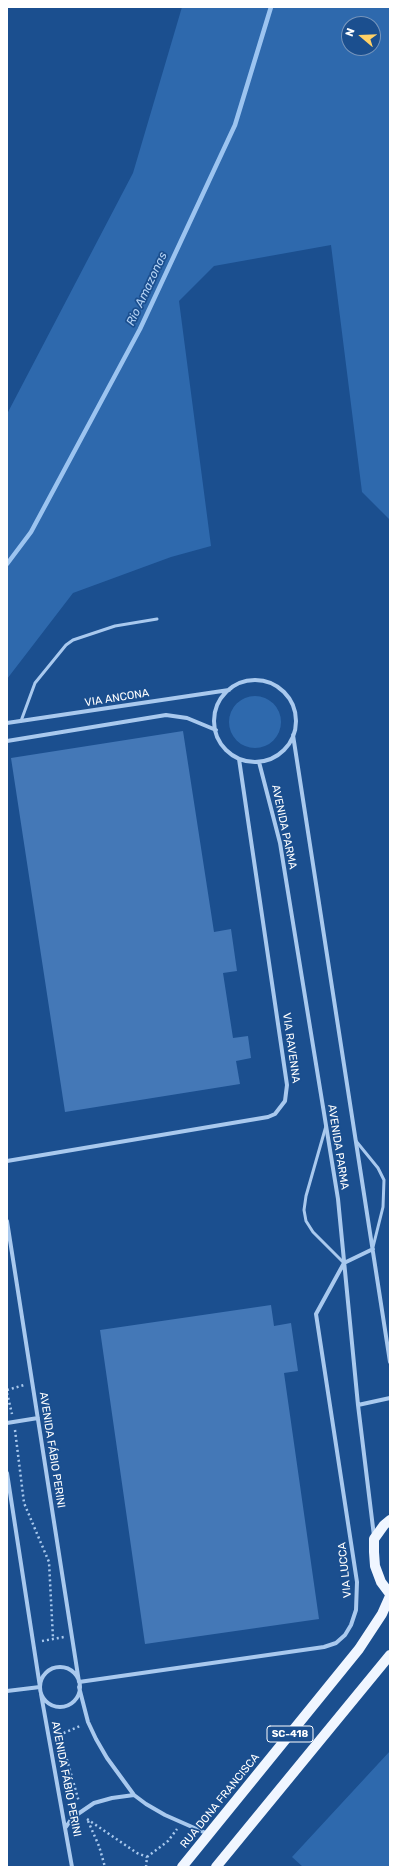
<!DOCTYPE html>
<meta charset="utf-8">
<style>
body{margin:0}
#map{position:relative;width:397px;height:1874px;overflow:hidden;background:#1b4f8f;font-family:Rubik,sans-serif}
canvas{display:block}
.frame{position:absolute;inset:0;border:8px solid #fff;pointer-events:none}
.north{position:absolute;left:341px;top:16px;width:40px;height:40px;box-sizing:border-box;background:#1b4f8f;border:1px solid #7695bc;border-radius:50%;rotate:289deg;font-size:11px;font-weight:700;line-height:16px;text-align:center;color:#fff}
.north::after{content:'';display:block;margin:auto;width:14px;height:18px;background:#ffd166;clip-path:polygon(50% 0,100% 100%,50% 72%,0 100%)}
</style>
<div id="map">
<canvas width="397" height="1874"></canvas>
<div class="frame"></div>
<div class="north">N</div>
</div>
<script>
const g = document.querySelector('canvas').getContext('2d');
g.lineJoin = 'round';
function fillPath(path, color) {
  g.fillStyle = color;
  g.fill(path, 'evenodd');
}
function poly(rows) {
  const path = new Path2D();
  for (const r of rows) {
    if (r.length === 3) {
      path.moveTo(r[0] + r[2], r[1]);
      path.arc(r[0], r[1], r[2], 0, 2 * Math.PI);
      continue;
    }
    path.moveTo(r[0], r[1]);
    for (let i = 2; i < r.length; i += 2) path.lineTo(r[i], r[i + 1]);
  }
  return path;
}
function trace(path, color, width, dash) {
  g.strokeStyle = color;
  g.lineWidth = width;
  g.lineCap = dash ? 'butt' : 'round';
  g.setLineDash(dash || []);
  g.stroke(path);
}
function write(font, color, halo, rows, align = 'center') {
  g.font = font + ' Rubik,sans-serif';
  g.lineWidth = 3.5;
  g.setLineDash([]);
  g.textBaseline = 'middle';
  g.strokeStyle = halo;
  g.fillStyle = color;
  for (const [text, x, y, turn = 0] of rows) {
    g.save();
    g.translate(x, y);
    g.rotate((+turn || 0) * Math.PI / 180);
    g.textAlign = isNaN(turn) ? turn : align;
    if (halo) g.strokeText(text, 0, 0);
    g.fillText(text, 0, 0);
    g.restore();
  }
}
fillPath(poly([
 [182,7,390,7,390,520,362,492,331,245,214,266,179,301,211,546,171,557,73,593,7,679,7,414,133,173],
 [349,24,373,24,373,48,349,48],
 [255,722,26],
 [390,1751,390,1867,303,1867,292,1857]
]), '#2e69ad');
trace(poly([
 [7,564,31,532,140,329,235,125,271,7]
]), '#9cc4f0', 4.5);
fillPath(poly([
 [183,731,214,932,231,929,237,971,223,973,233,1038,248,1036,251,1058,236,1061,240,1084,65,1112,11,758],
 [271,1305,274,1326,291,1323,298,1371,284,1373,319,1619,145,1644,100,1330]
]), '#4478b7');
trace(poly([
 [7,1390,24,1385],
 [7,1393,12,1414],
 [15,1430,24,1503,49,1562,53,1638],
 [42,1641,64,1637],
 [59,1735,80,1726],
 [60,1735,79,1802],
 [87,1819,137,1853,147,1857],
 [88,1821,99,1846,105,1867],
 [146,1867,147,1857,168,1841,177,1829]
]), '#a9c9ee', 2.5, [2, 3]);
trace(poly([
 [21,721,35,683,66,645,73,640,115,626,157,619],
 [326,1126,306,1196,304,1210,306,1221,313,1232,344,1263],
 [356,1141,378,1168,384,1180,383,1207,373,1247]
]), '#a9c9ee', 3);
trace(poly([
 [255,721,41],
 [7,723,229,690],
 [293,735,390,1362],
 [7,741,166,715,187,718,216,730],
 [259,762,280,843,338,1199,358,1405,374,1536],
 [7,1161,268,1117,275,1114,285,1101,287,1085,239,759],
 [7,1221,79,1682],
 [344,1263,373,1249],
 [358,1405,390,1398],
 [7,1423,38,1418],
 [7,1473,40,1687],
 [60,1687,20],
 [79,1682,324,1647,336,1643,345,1635,351,1625,356,1610,357,1582,316,1314,344,1263],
 [79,1687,88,1722,96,1739,107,1758,134,1795,146,1804,165,1815,208,1834],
 [7,1691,40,1687],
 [41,1694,72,1867],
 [66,1827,72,1818,94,1803,112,1798,134,1795]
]), '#a9c9ee', 4);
trace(poly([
 [390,1520,384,1525,374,1539,374,1552,375,1566,381,1582,390,1594],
 [182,1867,359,1649,382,1614,390,1596],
 [216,1867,390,1655]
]), '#f0f6ff', 10);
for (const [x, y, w] of [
 [290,1734,46]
]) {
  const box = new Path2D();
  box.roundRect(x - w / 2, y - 8, w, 16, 3);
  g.fillStyle = '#1b4f8f';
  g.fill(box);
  trace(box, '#fff', 1);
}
write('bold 10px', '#fff', null, [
 ["SC-418",290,1734]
]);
write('11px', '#fff', '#1b4f8f', [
 ["VIA ANCONA",117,698,-9],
 ["AVENIDA PARMA",284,827,78],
 ["VIA RAVENNA",291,1048,82],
 ["AVENIDA PARMA",338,1147,81],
 ["AVENIDA FÁBIO PERINI",52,1450,81],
 ["VIA LUCCA",345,1570,-96],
 ["AVENIDA FÁBIO PERINI",66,1779,79],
 ["RUA DONA FRANCISCA",220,1801,-51]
]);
write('italic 12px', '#b5d3f5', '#1b4f8f', [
 ["Rio Amazonas",147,289,-65]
]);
</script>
